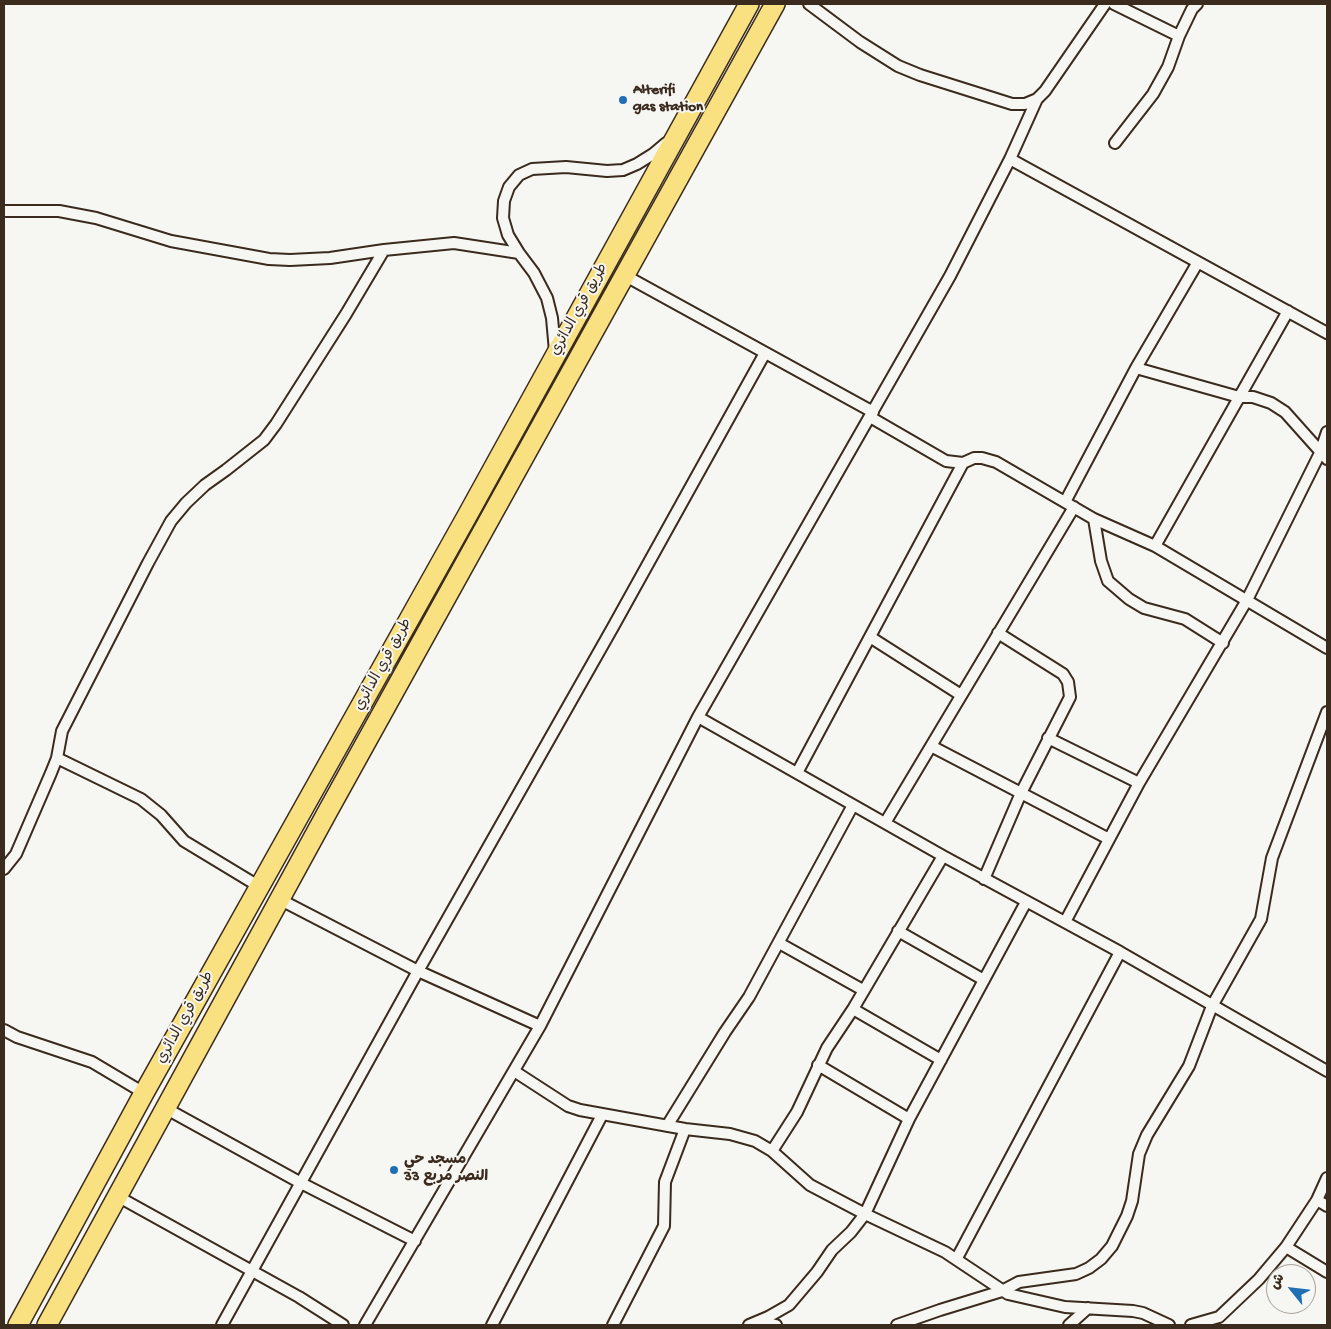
<!DOCTYPE html>
<meta charset="utf-8">
<style>
body{margin:0}
#map{position:relative;width:1331px;height:1329px;overflow:hidden;background:#f6f6f2;font-family:"Gochi Hand","Playpen Sans Arabic",sans-serif}
canvas{display:block}
.frame{position:absolute;inset:0;border:5px solid #3b2a1e;pointer-events:none}
.north{position:absolute;left:1266px;top:1264px;width:50px;height:50px;box-sizing:border-box;background:#f6f6f2;border:1px solid #aba49d;border-radius:50%;rotate:299deg;font-size:14px;font-weight:700;line-height:20px;text-align:center;color:#3b2a1e}
.north::after{content:'';display:block;margin:auto;width:18px;height:22px;background:#1f6fb2;clip-path:polygon(50% 0,100% 100%,50% 72%,0 100%)}
</style>
<div id="map">
<canvas width="1331" height="1329"></canvas>
<div class="frame"></div>
<div class="north">ش</div>
</div>
<script>
const g = document.querySelector('canvas').getContext('2d');
g.lineJoin = 'round';
function poly(rows) {
  const path = new Path2D();
  for (const r of rows) {
    path.moveTo(r[0], r[1]);
    for (let i = 2; i < r.length; i += 2) path.lineTo(r[i], r[i + 1]);
  }
  return path;
}
function trace(path, color, width, dash) {
  g.strokeStyle = color;
  g.lineWidth = width;
  g.lineCap = dash ? 'butt' : 'round';
  g.setLineDash(dash || []);
  g.stroke(path);
}
function write(font, color, halo, rows, align = 'center') {
  g.font = font + ' "Gochi Hand","Playpen Sans Arabic",sans-serif';
  g.lineWidth = 4;
  g.setLineDash([]);
  g.textBaseline = 'middle';
  g.strokeStyle = halo;
  g.fillStyle = color;
  for (const [text, x, y, turn = 0] of rows) {
    g.save();
    g.translate(x, y);
    g.rotate((+turn || 0) * Math.PI / 180);
    g.textAlign = isNaN(turn) ? turn : align;
    if (halo) g.strokeText(text, 0, 0);
    g.fillText(text, 0, 0);
    g.restore();
  }
}
const street = poly([
 [809,4,860,42,898,66,920,75,1012,104,1025,104,1037,99,1045,91,1105,4],
 [1114,4,1179,36],
 [1115,143,1153,94,1168,67,1179,36,1192,9,1197,4],
 [1010,159,1327,333],
 [4,211,59,211,96,218,171,241,269,259,290,260,330,258,384,250,454,243,519,253],
 [624,275,873,412],
 [555,351,552,318,547,298,534,273,519,253,508,235,503,218,504,201,509,187,519,175,532,169,566,167,607,171,623,170,637,164,653,154,666,143],
 [1136,368,1239,397,1253,397,1271,403,1285,412,1327,459],
 [870,417,946,461,963,463,974,458,982,458,996,462,1094,519,1155,546,1327,648],
 [1065,502,1136,368,1198,262],
 [1094,519,1101,561,1108,581,1129,599,1144,608,1185,619,1223,643],
 [1155,546,1288,311],
 [870,637,961,695],
 [698,717,943,856,1120,952,1327,1071],
 [1048,738,1139,783],
 [931,746,1109,839],
 [57,758,141,799,161,815,184,841,260,887],
 [797,773,963,463],
 [885,823,1074,507],
 [4,869,16,854,51,773,57,758,62,731,148,563,171,521,186,503,205,485,226,470,264,440,276,424,346,314,384,250],
 [984,879,1021,793,1070,697,1068,682,1063,674,998,633],
 [279,899,418,971,540,1026],
 [1065,922,1139,783,1247,600,1320,453,1327,432],
 [898,931,984,980],
 [779,943,863,990],
 [853,1009,941,1060],
 [4,1030,17,1037,92,1062,144,1093],
 [818,1065,909,1119],
 [514,1071,568,1106,580,1110,685,1129,730,1134,755,1141,772,1151,810,1185,865,1214,945,1252,1008,1294,1065,1307,1133,1311,1143,1313,1169,1325],
 [165,1108,301,1183,415,1241],
 [667,1126,725,1032,749,997,853,805],
 [772,1151,797,1112,827,1048,853,1009,943,856],
 [117,1196,299,1297,343,1325],
 [1317,1200,1327,1206],
 [1286,1247,1327,1272],
 [957,1258,1120,952],
 [759,1321,776,1325],
 [222,1325,418,971,613,627,765,353],
 [365,1325,540,1026,698,717,950,276,1010,159,1037,99],
 [492,1325,602,1115],
 [613,1325,664,1226,665,1182,685,1129],
 [749,1325,768,1317,789,1305,817,1272,832,1250,851,1232,865,1214,909,1119,1026,902],
 [897,1325,940,1310,1002,1291,1019,1282,1076,1274,1089,1268,1101,1259,1112,1246,1127,1216,1132,1201,1139,1154,1147,1135,1189,1066,1212,1006,1261,919,1272,858,1327,712],
 [1069,1325,1088,1308],
 [1191,1325,1219,1317,1259,1279,1286,1247,1317,1200,1327,1178]
]);
const highway = poly([
 [18,1325,144,1093,467,516,749,4],
 [47,1325,329,809,775,4]
]);
trace(street, '#3b2a1e', 14);
trace(highway, '#3b2a1e', 22);
trace(street, '#f6f6f2', 10);
trace(highway, '#f9e181', 19);
for (const [x, y, r, color] of [
 [623,100,5,"#1f6fb2"],
 [394,1170,5,"#1f6fb2"]
]) {
  const dot = new Path2D();
  dot.arc(x, y, r, 0, 2 * Math.PI);
  g.fillStyle = color;
  g.fill(dot);
  trace(dot, '#f6f6f2', 2);
}
write('bold 15px', '#3b2a1e', '#f6f6f2', [
 ["Alterifi",633,91],
 ["gas station",633,108],
 ["مسجد حي",404,1161],
 ["النصر مربع 33",404,1178]
], 'left');
write('15px', '#3b2a1e', '#f6f6f2', [
 ["طريق قري الدائري",580,310,-61],
 ["طريق قري الدائري",384,665,-61],
 ["طريق قري الدائري",186,1018,-61]
]);
</script>
